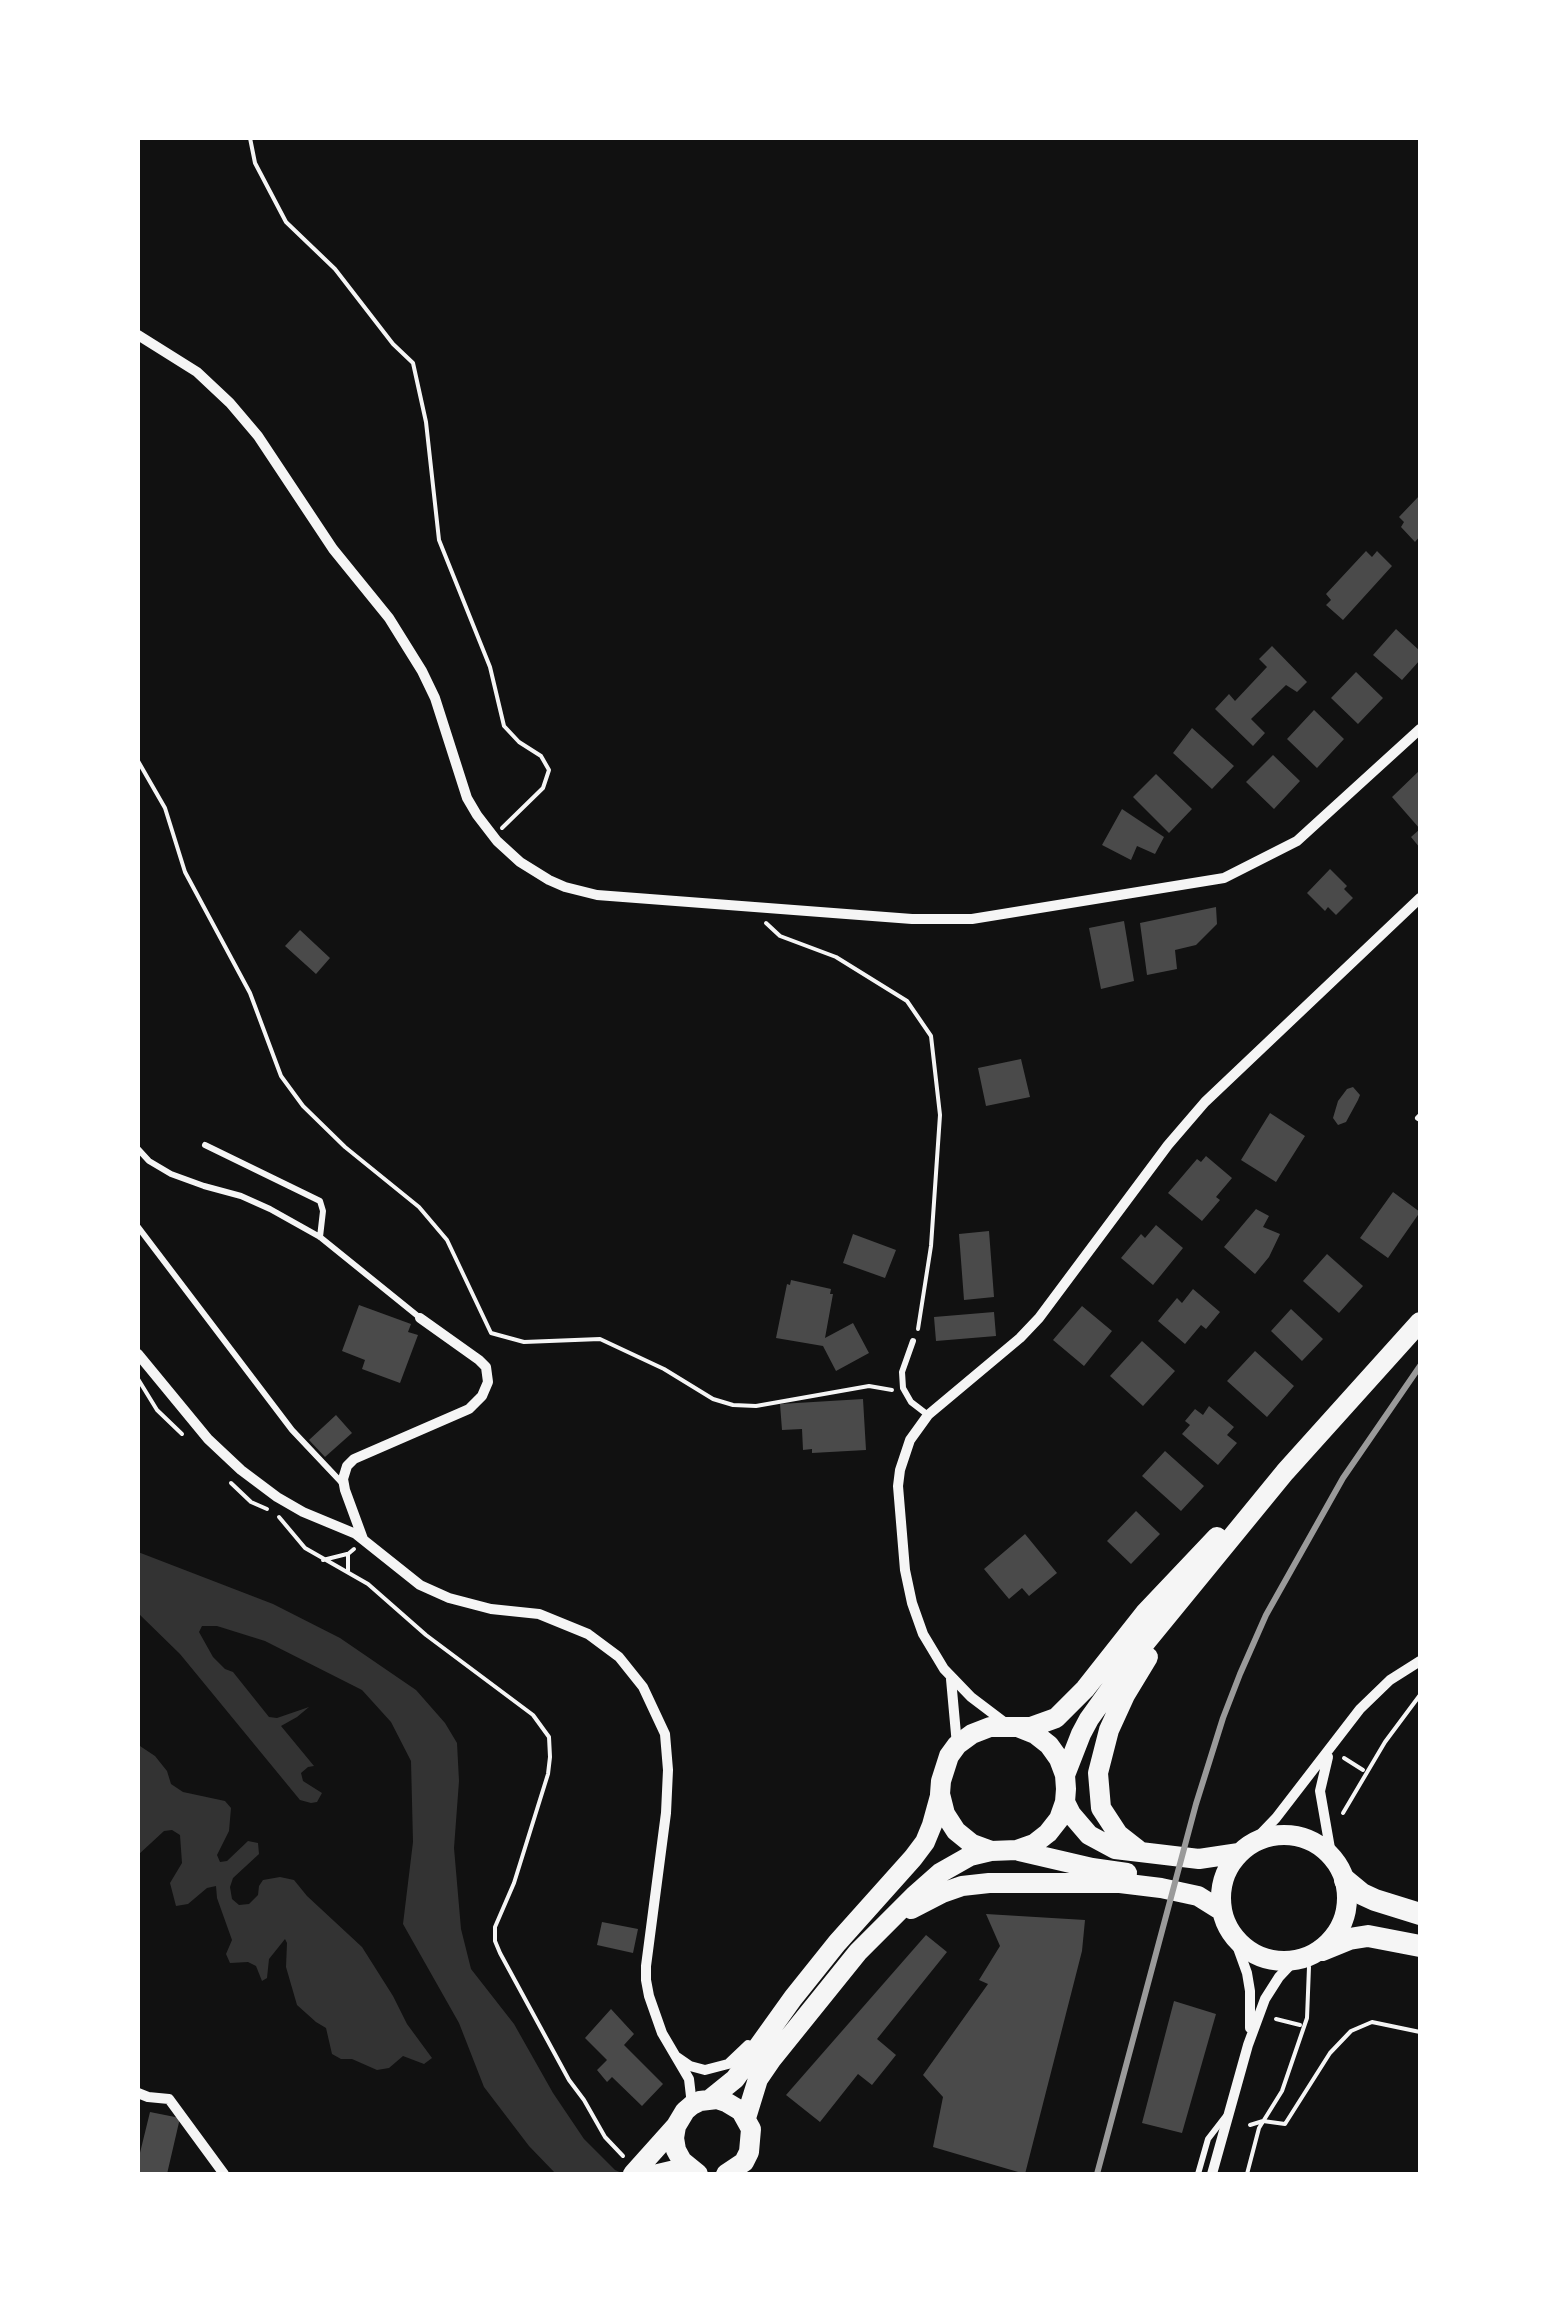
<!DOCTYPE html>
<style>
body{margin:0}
#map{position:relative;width:1558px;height:2312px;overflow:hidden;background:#111;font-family:"Archivo Narrow",sans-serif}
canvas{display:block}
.frame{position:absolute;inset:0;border:140px solid #fff;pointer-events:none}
</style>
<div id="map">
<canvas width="1558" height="2312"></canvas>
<div class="frame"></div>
</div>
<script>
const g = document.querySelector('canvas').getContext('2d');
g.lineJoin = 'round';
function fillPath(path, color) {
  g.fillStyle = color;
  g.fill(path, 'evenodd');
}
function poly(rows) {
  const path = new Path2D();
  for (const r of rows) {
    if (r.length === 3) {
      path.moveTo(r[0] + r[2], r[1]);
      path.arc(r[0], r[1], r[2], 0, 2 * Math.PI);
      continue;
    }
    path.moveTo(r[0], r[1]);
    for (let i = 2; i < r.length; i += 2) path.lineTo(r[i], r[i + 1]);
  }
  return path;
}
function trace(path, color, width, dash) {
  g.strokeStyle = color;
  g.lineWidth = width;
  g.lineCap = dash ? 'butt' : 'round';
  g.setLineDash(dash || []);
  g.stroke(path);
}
fillPath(poly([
 [138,1552,273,1604,340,1638,416,1690,445,1723,457,1743,459,1781,454,1848,461,1929,471,1969,514,2024,553,2093,584,2139,615,2170,624,2174,556,2174,529,2146,484,2087,459,2023,403,1924,413,1842,411,1761,391,1722,362,1690,265,1641,217,1626,202,1626,199,1632,213,1657,225,1669,233,1672,269,1717,277,1718,309,1707,297,1717,281,1726,314,1766,308,1767,301,1773,303,1781,322,1793,317,1802,311,1803,300,1800,180,1654,138,1613],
 [140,1746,155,1756,167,1771,171,1784,183,1792,225,1801,231,1808,229,1831,217,1855,220,1862,227,1861,248,1841,258,1843,259,1854,233,1878,230,1887,232,1899,239,1905,249,1904,258,1895,259,1886,263,1880,280,1877,294,1880,307,1896,362,1947,393,1996,407,2024,432,2058,424,2064,403,2056,389,2068,377,2070,352,2059,341,2059,332,2054,326,2028,316,2022,297,2005,286,1967,287,1943,285,1939,269,1959,267,1978,262,1981,256,1966,248,1962,230,1963,226,1954,232,1940,217,1898,216,1886,207,1888,188,1904,176,1906,170,1883,182,1863,180,1835,172,1830,164,1831,138,1855,138,1749]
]), '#333');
fillPath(poly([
 [1420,495,1420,536,1415,542,1401,527,1404,522,1399,517],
 [1366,551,1372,557,1377,551,1392,566,1343,620,1326,605,1331,600,1326,594],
 [1396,629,1420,651,1420,660,1402,680,1373,655],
 [1272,646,1307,682,1297,692,1286,685,1251,719,1265,733,1253,746,1215,709,1229,694,1235,701,1267,667,1259,659],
 [1356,672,1383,698,1358,724,1331,698],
 [1314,710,1344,739,1317,768,1287,739],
 [1192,728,1234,766,1212,789,1173,753],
 [1273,755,1300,781,1274,809,1246,782],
 [1420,770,1420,848,1411,837,1420,829,1392,797],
 [1156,774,1192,809,1169,833,1133,797],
 [1122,809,1164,837,1155,854,1137,846,1131,860,1102,845],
 [1330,869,1347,886,1344,889,1353,898,1336,915,1328,907,1325,911,1307,893],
 [1216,907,1217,924,1196,945,1175,950,1177,969,1147,975,1140,923],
 [1124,921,1134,981,1101,989,1089,928],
 [300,930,330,958,316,974,285,946],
 [1021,1059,1030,1097,986,1106,978,1068],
 [1353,1087,1360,1095,1358,1100,1346,1122,1338,1125,1333,1118,1338,1101,1347,1089],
 [1270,1113,1305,1136,1276,1182,1241,1160],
 [1206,1156,1232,1178,1216,1197,1220,1200,1202,1221,1168,1193,1197,1159,1201,1162],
 [1393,1192,1420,1212,1388,1258,1360,1238],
 [1256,1209,1269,1216,1263,1227,1280,1234,1269,1257,1255,1274,1224,1247],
 [1156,1225,1183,1248,1153,1285,1121,1258,1141,1234,1145,1238],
 [989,1231,994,1297,964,1300,959,1234],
 [853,1234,896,1250,885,1278,843,1263],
 [1327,1254,1363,1286,1339,1313,1303,1281],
 [791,1280,831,1289,830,1294,833,1294,825,1338,853,1323,869,1353,836,1371,823,1346,776,1338,787,1284,790,1285],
 [1193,1289,1220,1312,1206,1329,1201,1325,1185,1344,1158,1321,1177,1298,1182,1303],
 [359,1305,411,1324,408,1332,418,1335,400,1383,362,1369,365,1360,342,1351],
 [1082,1306,1112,1331,1084,1366,1053,1340],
 [1291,1309,1323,1339,1302,1361,1271,1331],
 [994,1312,996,1336,936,1341,934,1317],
 [1142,1341,1175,1371,1143,1406,1110,1376],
 [1255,1351,1294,1386,1267,1417,1227,1381],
 [863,1399,866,1450,812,1453,812,1449,803,1450,802,1429,782,1430,780,1404],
 [1209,1406,1234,1427,1227,1435,1237,1443,1218,1465,1182,1434,1190,1425,1185,1421,1195,1409,1203,1415],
 [336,1415,352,1433,325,1457,309,1440],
 [1165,1451,1204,1486,1181,1511,1142,1476],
 [1136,1511,1160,1534,1131,1564,1107,1541],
 [1025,1534,1057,1573,1029,1596,1022,1588,1009,1599,984,1569],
 [986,1914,1085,1920,1082,1951,1025,2174,933,2147,943,2097,923,2075,988,1984,979,1980,1000,1946],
 [602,1922,638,1929,633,1953,597,1945],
 [926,1935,947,1952,877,2039,896,2055,872,2085,858,2074,820,2122,786,2095],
 [1174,2001,1216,2014,1182,2133,1142,2123],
 [611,2009,634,2034,624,2045,663,2084,642,2106,612,2077,607,2082,597,2070,607,2060,585,2038],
 [150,2112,180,2118,167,2174,138,2174,138,2161]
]), '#4a4a4a');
trace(poly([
 [250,138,255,163,286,222,335,269,393,344,413,363,426,422,439,540,490,667,504,726,519,742,541,756,549,770,543,788,502,828],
 [138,761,165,808,185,872,250,993,281,1076,303,1106,345,1147,419,1207,447,1240,491,1333,524,1342,600,1339,664,1369,713,1399,733,1405,756,1406,869,1386,892,1390],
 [766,923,780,936,836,957,907,1001,931,1036,940,1115,931,1246,918,1329],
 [138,1379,157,1410,182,1434],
 [231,1483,251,1502,267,1509],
 [279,1517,305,1548,368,1584,426,1635,533,1715,549,1737,550,1757,548,1774,514,1883,495,1927,495,1941,500,1953,569,2080,584,2100,605,2137,623,2156],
 [323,1560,347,1554],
 [348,1571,348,1554,354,1549],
 [1344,1758,1363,1770],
 [1343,1813,1385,1742,1420,1695],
 [1276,2019,1300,2025],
 [1250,2125,1263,2121,1285,2124,1330,2053,1351,2031,1372,2022,1420,2032],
 [1247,2174,1259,2128,1282,2091,1307,2018,1309,1967]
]), '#f5f5f5', 4);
trace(poly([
 [1418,1118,1420,1116],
 [205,1145,320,1201,323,1211,320,1237],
 [138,1149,149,1161,171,1174,204,1186,241,1196,270,1209,320,1237,419,1317],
 [138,1227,292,1430,343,1484],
 [913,1341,902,1372,903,1388,911,1402,928,1415],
 [1198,2174,1208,2139,1225,2117]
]), '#f5f5f5', 6);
trace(poly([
 [138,335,197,372,230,403,258,436,333,549,389,618,422,671,435,698,467,798,477,815,497,841,520,862,549,880,565,887,597,895,912,919,972,919,1224,878,1297,841,1420,729],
 [138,1354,208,1439,241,1470,277,1497,303,1512,356,1534,420,1585,449,1598,491,1609,539,1614,588,1634,619,1657,643,1687,665,1734,668,1770,666,1813,646,1966,646,1980,649,1996,662,2033,689,2079,692,2105],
 [363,1539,345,1490,343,1479,347,1466,354,1459,469,1409,482,1396,488,1382,486,1367,479,1360,420,1318],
 [951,1679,957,1745],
 [1004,1722,971,1697,944,1669,923,1634,912,1603,905,1570,898,1486,900,1470,910,1440,928,1415,1020,1338,1039,1318,1168,1145,1205,1102,1420,898],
 [1328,1757,1320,1791,1331,1854],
 [1252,1843,1276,1818,1360,1709,1390,1680,1420,1661],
 [1234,1937,1247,1973,1250,1991,1250,2028],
 [677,2057,690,2066,705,2070,728,2064,748,2045],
 [138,2093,148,2097,169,2099,224,2174],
 [1212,2174,1248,2045,1265,1999,1279,1977,1294,1961]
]), '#f5f5f5', 10);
trace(poly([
 [1065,1775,1081,1734,1089,1719,1132,1659,1285,1472,1420,1322],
 [1065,1802,1071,1814,1089,1835,1115,1849,1199,1859,1239,1853],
 [1284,1898,63],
 [991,1851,972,1844,956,1831,945,1814,940,1794,941,1781,949,1756,957,1745,972,1734,990,1727,1031,1727,1056,1718,1085,1689,1145,1613,1217,1537],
 [1019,1851,1092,1868,1127,1873],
 [1141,1852,1118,1834,1101,1808,1098,1773,1109,1730,1125,1695,1148,1657],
 [911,1909,942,1893,962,1886,989,1883,1120,1883,1161,1888,1198,1896,1222,1911],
 [709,2100,735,2079,793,1998,837,1943,913,1858,925,1842,932,1825,940,1796],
 [746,2118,758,2079,771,2060,858,1952,914,1896,940,1873,970,1856,991,1851,1017,1850,1034,1844,1048,1833,1059,1819,1065,1802,1066,1789,1065,1775,1059,1759,1049,1745,1035,1734,1020,1728],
 [633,2174,676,2126],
 [658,2174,675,2170,690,2170],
 [698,2174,682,2161,676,2150,674,2138,676,2126,685,2111,692,2105,700,2101,717,2099,726,2102,741,2111,751,2129,749,2152,744,2162,726,2174]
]), '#f5f5f5', 20);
trace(poly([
 [1345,1880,1362,1894,1375,1900,1420,1914],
 [1322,1950,1349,1939,1368,1936,1420,1946]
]), '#f5f5f5', 22);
trace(poly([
 [1097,2174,1196,1804,1223,1718,1240,1674,1266,1615,1343,1478,1420,1366]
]), '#9a9a9a', 6);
</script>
